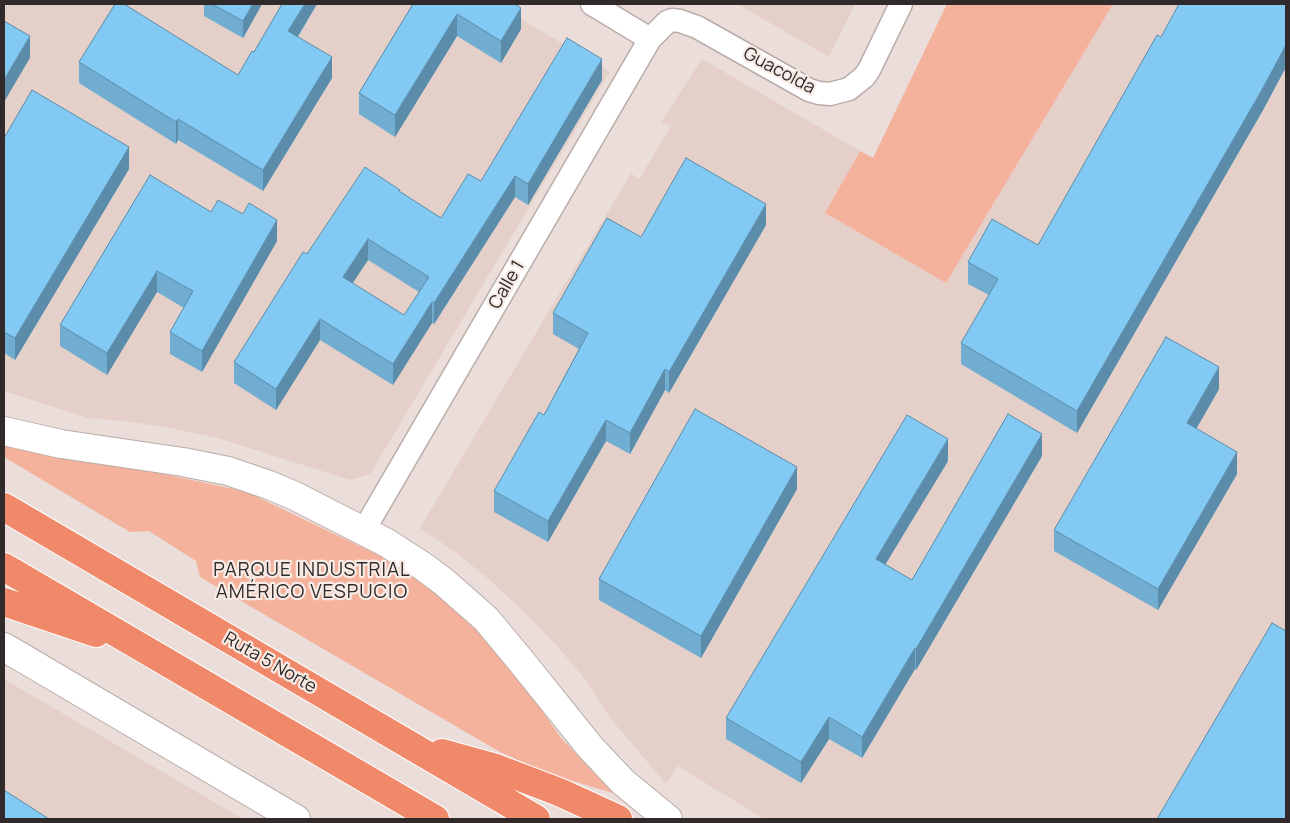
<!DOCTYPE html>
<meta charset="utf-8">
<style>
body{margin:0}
#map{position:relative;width:1290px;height:823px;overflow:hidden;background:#ebddd9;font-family:Manrope,sans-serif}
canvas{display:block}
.frame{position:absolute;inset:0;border:5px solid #302b2a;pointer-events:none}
</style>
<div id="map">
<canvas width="1290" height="823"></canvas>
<div class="frame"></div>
</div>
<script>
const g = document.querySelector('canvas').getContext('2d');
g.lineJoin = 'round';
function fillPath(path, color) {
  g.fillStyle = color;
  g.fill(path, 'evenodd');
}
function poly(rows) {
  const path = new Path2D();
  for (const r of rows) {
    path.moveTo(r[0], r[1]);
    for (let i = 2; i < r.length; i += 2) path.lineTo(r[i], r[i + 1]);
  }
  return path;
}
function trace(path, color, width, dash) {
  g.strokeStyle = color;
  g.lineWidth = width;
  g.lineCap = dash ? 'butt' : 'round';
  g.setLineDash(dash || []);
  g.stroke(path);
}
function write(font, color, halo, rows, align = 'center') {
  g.font = font + ' Manrope,sans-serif';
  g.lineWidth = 4.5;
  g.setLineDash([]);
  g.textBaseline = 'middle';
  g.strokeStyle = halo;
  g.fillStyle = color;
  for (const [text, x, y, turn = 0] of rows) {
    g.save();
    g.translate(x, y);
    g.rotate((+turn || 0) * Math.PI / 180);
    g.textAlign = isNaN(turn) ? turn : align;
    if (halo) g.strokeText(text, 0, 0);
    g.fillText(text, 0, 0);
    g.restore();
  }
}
fillPath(poly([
 [4,4,496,4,610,72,370,474,350,480,218,438,175,429,132,422,88,418,4,391],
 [737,4,855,4,829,57],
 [1113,4,1286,4,1286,819,764,819,678,766,666,784,610,718,587,682,558,647,526,614,493,583,458,554,420,528,631,173,639,179,671,126,661,122,702,59,860,151,825,213,946,283],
 [4,679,243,819,4,819]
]), '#e5d0c9');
fillPath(poly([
 [947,4,1113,4,946,283,825,213,860,151,873,158],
 [4,439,247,492,380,556,448,600,508,662,561,738,613,793,549,774,500,752,200,577,196,561,149,531,130,532,4,457]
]), '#f4b19b');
const street = poly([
 [592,4,650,39],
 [364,530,650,39,667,22,672,20,680,21,697,27,809,90,819,93,830,94,849,89,864,77,869,70,901,4]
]);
const secondary = poly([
 [4,431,61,444,183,462,228,471,269,485,295,496,387,543,424,567,444,582,486,619,521,661,590,747,623,782,668,819],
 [4,647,296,819]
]);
const highway = poly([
 [4,507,536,819],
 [4,567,435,819],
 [4,602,96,633],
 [442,753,496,768,559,792,618,819]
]);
trace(street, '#baada9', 25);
trace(secondary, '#baada9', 30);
trace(highway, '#fff', 30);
trace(street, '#fff', 22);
trace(secondary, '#fff', 28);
trace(highway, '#ef8969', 28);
fillPath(poly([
 [204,4,262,4,243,38,204,16],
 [282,4,317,4,298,37,332,78,263,191,178,140,176,144,79,83,79,62,238,75,254,52],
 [413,4,521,29,501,63,457,36,395,137,359,114,359,93],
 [1286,4,1286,67,1263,110,1077,433,961,364,961,343,989,295,968,284,968,262,1038,245,1161,37],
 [602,80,528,205,515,197,434,324,432,323,393,385,320,340,276,410,234,383,234,362,307,254,400,192,441,218,481,181],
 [368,260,419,292,404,315,352,283],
 [4,138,129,169,15,360,4,353],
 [211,212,277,241,202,372,170,354,170,332,184,308,157,292,107,375,60,346,60,325],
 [766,225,669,393,665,390,630,454,606,441,548,542,494,512,494,491,544,415,579,349,553,334,553,313,641,237],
 [1219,389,1196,429,1237,474,1158,610,1054,551,1054,530],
 [1042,456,916,670,915,669,862,758,829,739,801,783,726,739,726,718,948,461,885,564,912,580],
 [797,489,701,658,599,600,599,579]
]), '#70add1');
fillPath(poly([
 [253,4,262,4,243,38,243,21],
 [305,4,317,4,288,52,288,31],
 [521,8,521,29,501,63,501,41],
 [457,14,457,36,395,137,395,115],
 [30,36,30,58,4,102,4,80],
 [1286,45,1286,67,1263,110,1077,433,1077,411],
 [332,57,332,78,263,191,263,170],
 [602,59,602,80,528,205,528,184],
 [178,119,178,140,176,144,176,122],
 [129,147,129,169,15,360,15,338],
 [515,176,515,197,434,324,434,303],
 [766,204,766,225,669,393,669,372],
 [277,220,277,241,202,372,202,351],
 [368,239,368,260,343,298,343,277],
 [157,271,157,292,107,375,107,353],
 [432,302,432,323,393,385,393,364],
 [320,319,320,340,276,410,276,389],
 [1219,367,1219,389,1187,445,1187,423],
 [665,369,665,390,630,454,630,433],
 [606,420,606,441,548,542,548,521],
 [1042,434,1042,456,916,670,916,649],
 [948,439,948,461,876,580,876,559],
 [1237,452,1237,474,1158,610,1158,589],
 [797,467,797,489,701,658,701,636],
 [915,648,915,669,862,758,862,737],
 [829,717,829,739,801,783,801,762]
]), '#5b8daa');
const building = poly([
 [115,4,124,4,238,75,252,51,254,52,282,4,305,4,288,31,332,57,263,170,178,119,176,122,79,62,115,4],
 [212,4,253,4,243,21,212,4],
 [413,4,515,4,521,8,501,41,457,14,395,115,359,93,413,4],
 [1179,4,1286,4,1286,45,1263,88,1077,411,961,343,998,279,968,262,992,219,1038,245,1157,35,1161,37,1179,4],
 [4,21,30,36,4,80,4,21],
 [567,38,602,59,528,184,515,176,434,303,432,302,393,364,320,319,276,389,234,362,303,252,307,254,365,167,400,190,399,191,441,218,468,174,481,181,567,38],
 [368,239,429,277,404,315,343,277,368,239],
 [32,90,129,147,15,338,4,332,4,138,32,90],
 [686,158,766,204,669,372,665,369,630,433,606,420,548,521,494,491,539,412,544,415,588,333,553,313,607,218,641,237,686,158],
 [150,175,211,212,218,200,243,214,249,203,277,220,202,351,170,332,193,291,157,271,107,353,60,325,150,175],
 [1166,337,1219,367,1187,423,1237,452,1158,589,1054,530,1166,337],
 [695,409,797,467,701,636,599,579,695,409],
 [1008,414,1042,434,916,649,915,648,862,737,829,717,801,762,726,718,907,415,948,439,876,559,912,580,1008,414],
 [1272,623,1286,631,1286,630,1286,819,1157,819,1272,623],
 [4,790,49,819,4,819,4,790]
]);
fillPath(building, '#82c9f3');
trace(building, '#5b8daa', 1);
write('18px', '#302b2a', '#f8ebe6', [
 ["Guacolda",779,71,28],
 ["Calle 1",507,285,-60],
 ["Ruta 5 Norte",270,663,30]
]);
g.letterSpacing = '1px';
write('19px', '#302b2a', '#f8ebe6', [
 ["PARQUE INDUSTRIAL",312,571],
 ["AMÉRICO VESPUCIO",312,593]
]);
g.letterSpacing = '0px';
</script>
